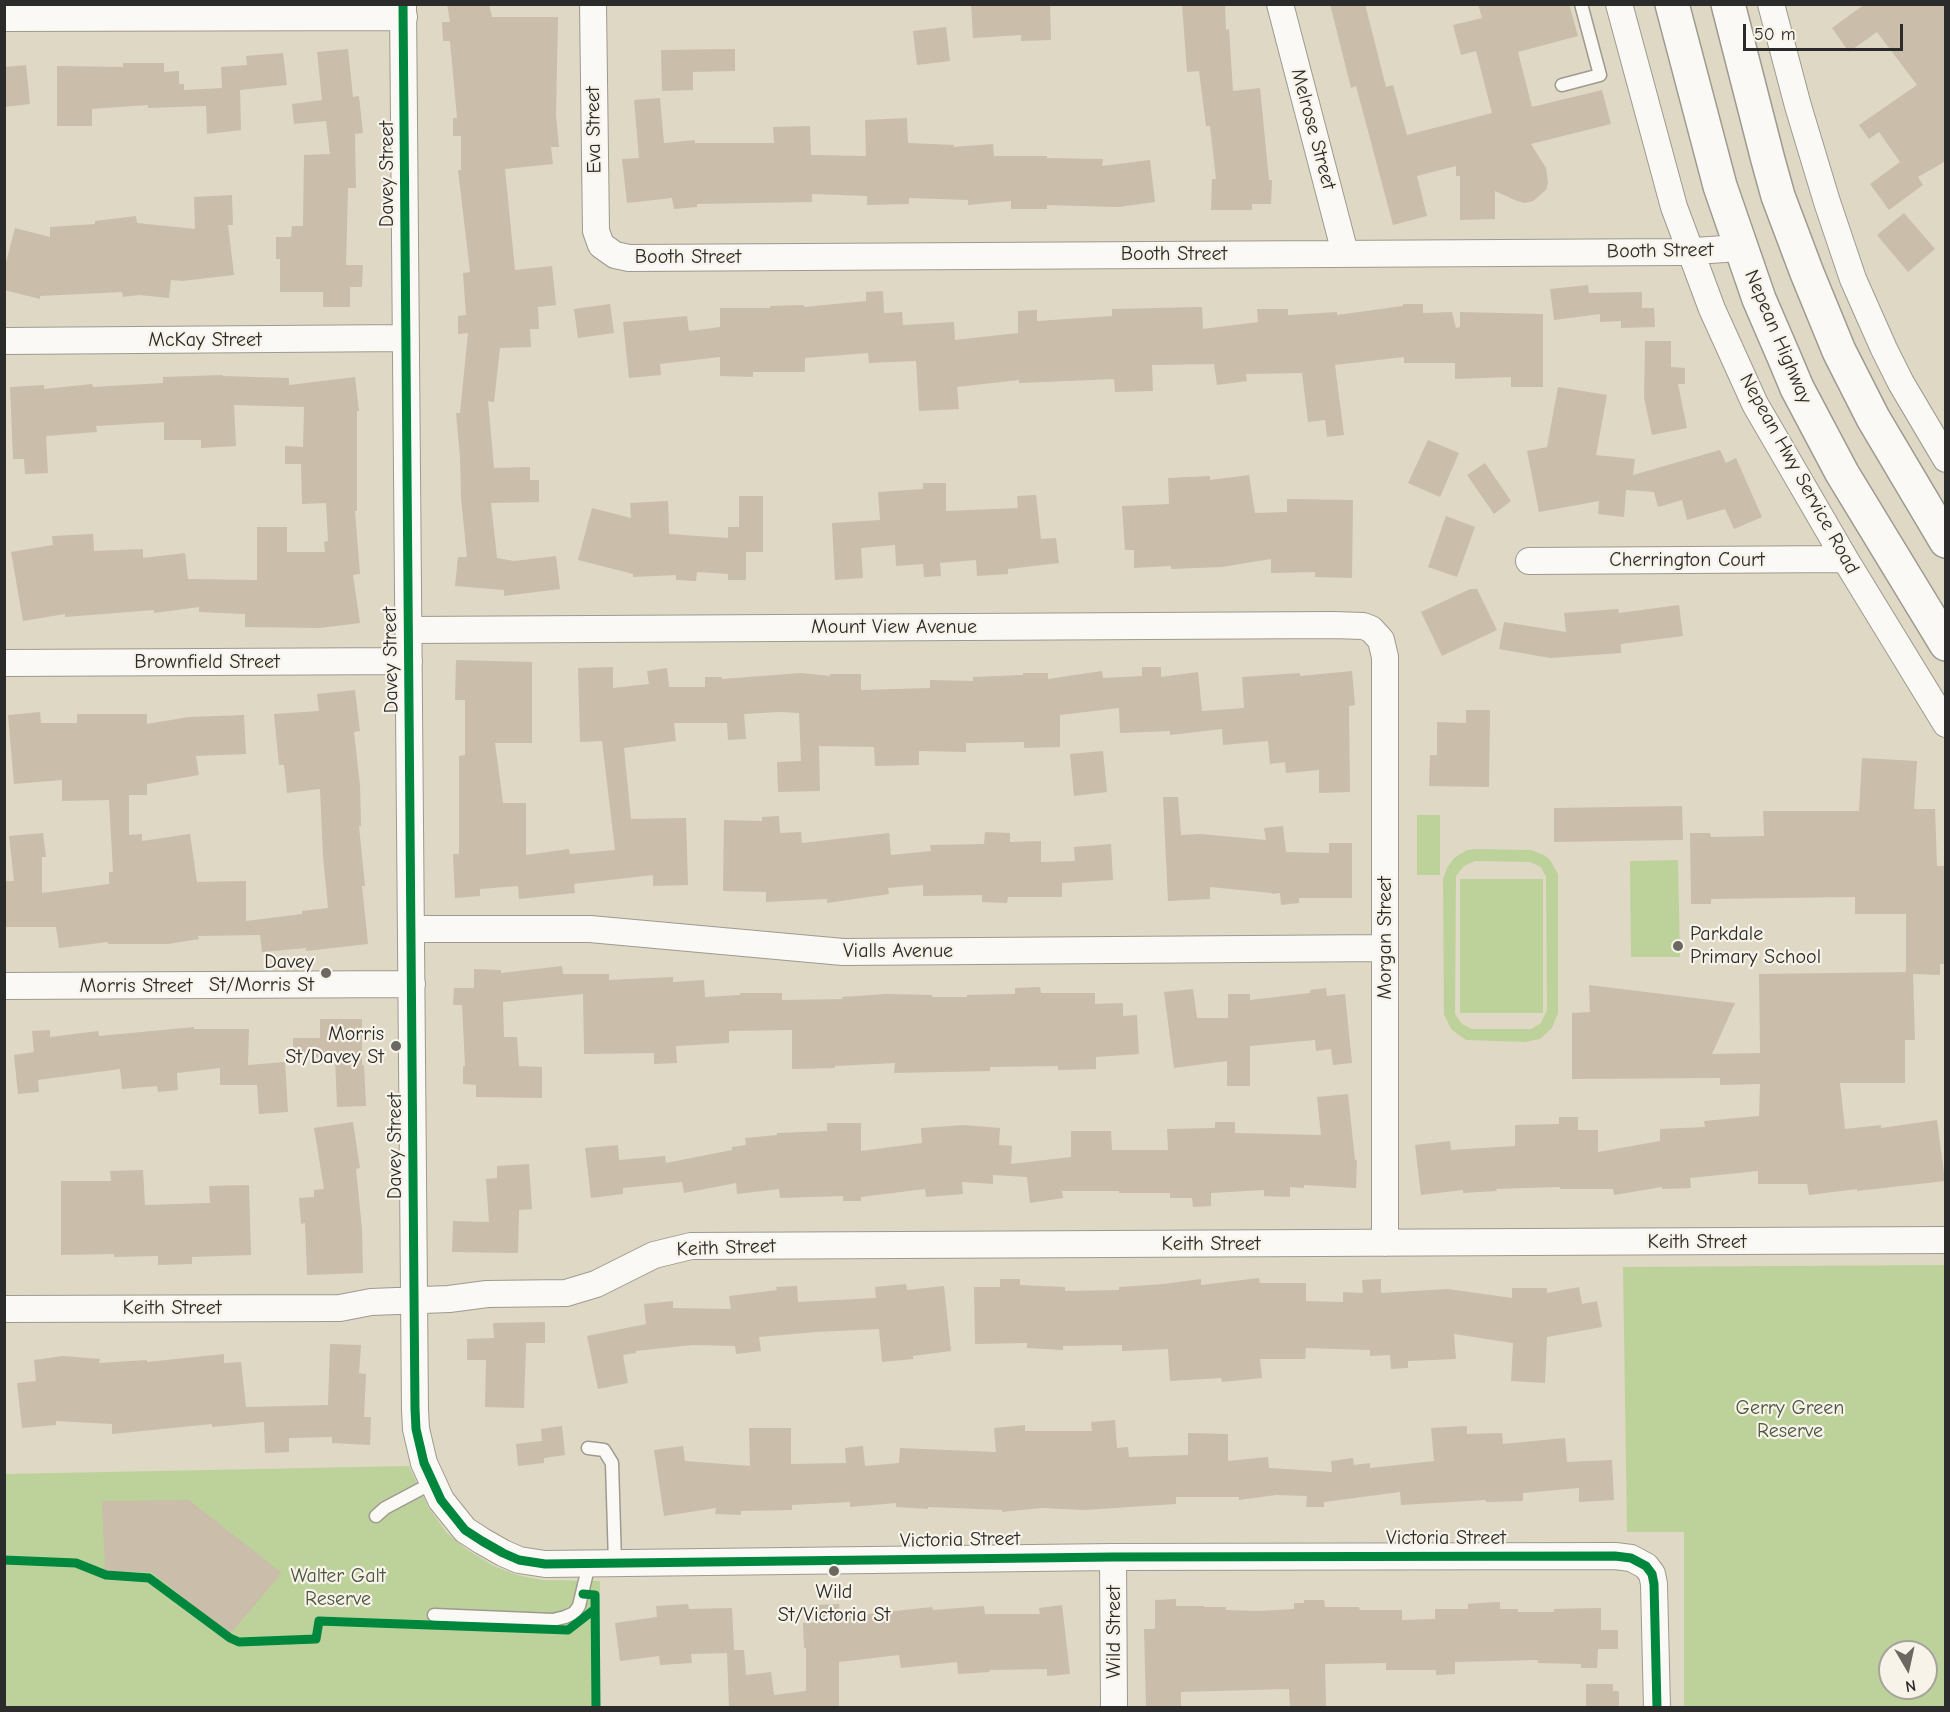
<!DOCTYPE html>
<style>
body{margin:0}
#map{position:relative;width:1950px;height:1712px;overflow:hidden;background:#dfd8c4;font-family:"Comic Neue",sans-serif}
canvas{display:block}
.frame{position:absolute;inset:0;border:6px solid #2b2b2b;pointer-events:none}
.north{position:absolute;left:1878px;top:1640px;width:60px;height:60px;box-sizing:border-box;background:#f7f3e8;border:2px solid #a5a39c;border-radius:50%;rotate:171deg;font-size:16px;font-weight:700;line-height:24px;text-align:center;color:#2b2b2b}
.north::after{content:'';display:block;margin:auto;width:21px;height:27px;background:#6a6861;clip-path:polygon(50% 0,100% 100%,50% 72%,0 100%)}
.scale{position:absolute;left:1743px;top:24px;width:160px;height:27px;box-sizing:border-box;border:3px solid #2b2b2b;border-top:0;padding-left:8px;font-size:18px;line-height:21px;white-space:nowrap;color:#2b2b2b;-webkit-text-stroke:4px #f7f3e8;paint-order:stroke}
</style>
<div id="map">
<canvas width="1950" height="1712"></canvas>
<div class="frame"></div>
<div class="north">N</div>
<div class="scale">50 m</div>
</div>
<script>
const g = document.querySelector('canvas').getContext('2d');
g.lineJoin = 'round';
function fillPath(path, color) {
  g.fillStyle = color;
  g.fill(path, 'evenodd');
}
function poly(rows) {
  const path = new Path2D();
  for (const r of rows) {
    path.moveTo(r[0], r[1]);
    for (let i = 2; i < r.length; i += 2) path.lineTo(r[i], r[i + 1]);
  }
  return path;
}
function trace(path, color, width, dash) {
  g.strokeStyle = color;
  g.lineWidth = width;
  g.lineCap = dash ? 'butt' : 'round';
  g.setLineDash(dash || []);
  g.stroke(path);
}
function write(font, color, halo, rows, align = 'center') {
  g.font = font + ' "Comic Neue",sans-serif';
  g.lineWidth = 4.5;
  g.setLineDash([]);
  g.textBaseline = 'middle';
  g.strokeStyle = halo;
  g.fillStyle = color;
  for (const [text, x, y, turn = 0] of rows) {
    g.save();
    g.translate(x, y);
    g.rotate((+turn || 0) * Math.PI / 180);
    g.textAlign = isNaN(turn) ? turn : align;
    if (halo) g.strokeText(text, 0, 0);
    g.fillText(text, 0, 0);
    g.restore();
  }
}
fillPath(poly([
 [1417,815,1440,815,1440,875,1417,875],
 [1474,849,1531,850,1544,855,1550,860,1558,874,1558,1013,1552,1028,1540,1039,1525,1042,1466,1040,1452,1030,1444,1015,1443,879,1447,868,1454,858,1467,850],
 [1475,861,1530,862,1541,867,1546,877,1547,1010,1541,1023,1531,1029,1472,1029,1462,1024,1455,1014,1456,876,1464,866],
 [1678,860,1680,957,1631,957,1630,861],
 [1460,879,1543,879,1543,1013,1460,1013],
 [1945,1265,1945,1707,1684,1707,1684,1532,1627,1532,1623,1267],
 [1890,1652,1926,1652,1926,1688,1890,1688],
 [409,1466,429,1508,446,1532,466,1549,494,1566,517,1575,542,1580,600,1581,600,1707,5,1707,4,1474]
]), '#bdd29b');
fillPath(poly([
 [447,4,489,4,492,17,558,17,556,115,559,147,551,147,553,164,505,169,515,270,552,266,556,305,538,307,539,329,530,329,531,347,500,348,494,402,488,401,494,468,530,467,530,480,539,480,539,502,491,503,497,558,514,561,556,556,560,589,504,596,504,590,455,586,458,557,467,557,461,498,460,457,456,413,460,413,468,333,458,334,458,316,466,315,463,273,470,272,458,170,461,170,461,136,453,136,453,118,457,118,450,41,443,41,442,22,450,22],
 [971,4,1050,4,1051,40,1021,41,1021,35,973,38],
 [1182,4,1225,4,1226,30,1229,29,1233,91,1260,88,1269,180,1272,180,1271,204,1252,204,1252,210,1211,210,1212,179,1216,179,1210,126,1206,126,1199,71,1187,72],
 [1330,4,1365,4,1386,87,1393,85,1407,135,1492,113,1476,51,1461,55,1453,25,1482,18,1478,4,1569,4,1578,36,1518,52,1532,107,1602,90,1611,124,1531,144,1546,168,1548,183,1546,190,1533,201,1525,203,1517,201,1495,191,1495,219,1460,220,1460,176,1456,176,1456,166,1417,176,1427,216,1393,225,1356,86,1351,88],
 [1865,4,1946,4,1946,161,1918,177,1923,185,1889,210,1870,184,1900,162,1879,132,1869,139,1859,125,1917,85,1877,32,1849,52,1832,28],
 [946,27,950,61,917,65,913,31],
 [348,49,353,97,359,96,363,133,355,134,356,188,348,188,346,265,363,265,362,287,350,287,350,307,323,307,323,292,280,292,280,259,276,259,276,237,291,237,292,226,303,226,304,155,330,154,326,121,294,124,292,104,322,100,317,52],
 [735,49,735,71,693,72,693,90,662,91,661,50],
 [283,53,287,85,240,90,241,130,207,134,206,106,148,108,148,105,92,109,92,126,57,126,57,66,123,67,123,63,164,63,164,72,179,71,179,84,184,84,184,90,222,88,221,67,247,65,246,56],
 [26,65,30,104,4,107,4,67],
 [660,98,664,143,695,140,695,143,774,143,773,127,810,126,811,155,866,156,865,120,907,118,908,143,954,145,953,147,993,144,994,156,1047,156,1047,158,1103,159,1102,166,1150,160,1155,202,1118,207,1047,205,1047,209,1011,209,1011,201,968,205,968,200,909,198,909,204,867,205,867,196,812,194,812,202,697,204,697,207,674,209,672,198,627,203,622,159,639,158,634,100],
 [232,195,233,225,228,225,234,275,182,281,171,280,169,298,139,295,123,297,122,292,40,296,40,299,4,290,4,270,15,228,50,237,50,227,95,224,95,221,136,216,137,223,195,229,194,197],
 [1904,213,1935,249,1908,272,1877,235],
 [1588,285,1589,293,1642,292,1642,308,1654,308,1655,327,1621,328,1621,321,1600,322,1600,314,1554,320,1550,289],
 [883,291,884,313,902,312,903,325,954,322,955,340,1018,333,1018,311,1037,310,1037,321,1112,316,1112,309,1202,307,1203,329,1258,322,1257,309,1288,309,1288,315,1337,312,1337,315,1403,306,1403,304,1423,304,1423,313,1452,312,1456,328,1460,327,1460,312,1543,314,1543,387,1511,387,1511,377,1455,379,1455,363,1404,363,1404,357,1335,365,1344,435,1327,437,1325,420,1308,422,1302,373,1246,374,1247,381,1217,385,1214,364,1152,365,1153,391,1115,392,1114,379,1019,383,1019,380,957,387,959,409,919,411,916,361,869,363,868,353,805,358,805,372,753,372,753,377,720,376,720,357,660,364,661,375,629,378,623,322,687,316,689,331,720,327,720,308,770,308,770,306,804,305,804,307,866,301,866,292],
 [610,304,614,333,578,338,574,309],
 [1645,341,1671,341,1671,367,1685,368,1685,384,1678,384,1687,428,1652,435,1644,398],
 [223,375,223,376,289,378,289,385,355,377,359,411,357,411,357,511,355,511,360,574,353,575,360,623,320,628,245,627,245,614,199,612,199,607,154,613,154,610,65,617,65,614,23,621,11,552,53,545,52,536,93,534,94,551,143,549,143,558,185,553,188,579,257,580,257,527,287,527,287,552,325,552,324,542,328,541,326,503,302,504,301,464,285,464,285,446,303,447,304,407,234,405,236,446,201,448,201,440,164,440,164,422,96,426,97,432,46,436,48,473,25,474,24,459,13,459,10,387,44,385,44,389,92,384,93,387,163,383,163,377],
 [1558,387,1607,395,1596,455,1635,459,1633,475,1720,450,1726,463,1736,458,1762,517,1734,529,1725,509,1687,520,1682,500,1658,507,1654,492,1626,490,1624,517,1598,514,1599,501,1539,512,1527,451,1547,447],
 [1428,440,1459,453,1440,497,1408,483],
 [1485,463,1511,501,1494,514,1467,475],
 [1249,475,1255,513,1287,512,1287,499,1353,500,1352,578,1315,577,1315,572,1271,573,1271,559,1222,567,1171,569,1171,566,1134,568,1134,550,1125,550,1122,506,1169,504,1168,478,1210,476,1210,480],
 [923,483,946,483,946,511,1018,508,1017,496,1036,495,1041,539,1056,538,1059,563,1008,569,1008,574,977,576,976,560,940,563,941,576,924,577,923,564,896,566,895,545,861,548,863,578,835,580,832,523,880,520,878,492,923,489],
 [739,496,763,496,763,552,746,552,746,580,728,580,728,574,697,572,696,581,676,580,676,575,633,577,633,574,578,560,592,508,631,518,630,503,668,501,669,534,728,538,728,527,739,527],
 [1446,516,1475,527,1457,577,1428,567],
 [1470,589,1477,589,1497,630,1442,656,1421,612],
 [1679,605,1683,636,1621,644,1621,653,1550,658,1499,649,1504,622,1566,632,1564,613,1618,609,1619,613],
 [456,660,532,662,532,743,495,743,503,803,526,803,526,855,569,849,570,854,615,850,602,741,580,742,578,668,613,667,613,688,649,684,647,671,667,668,669,687,705,687,705,677,722,677,722,679,801,673,830,676,830,674,861,674,861,690,930,688,930,680,973,681,973,677,1023,675,1023,673,1048,673,1048,679,1102,671,1103,678,1142,676,1142,667,1161,667,1161,677,1198,672,1202,711,1244,708,1242,677,1300,673,1300,676,1352,671,1355,705,1349,706,1350,792,1319,793,1319,770,1286,773,1285,762,1270,764,1268,741,1223,745,1222,729,1170,735,1170,731,1120,733,1119,708,1060,715,1060,747,1024,748,1024,742,966,743,966,752,919,751,919,765,875,766,874,747,819,746,820,791,778,792,777,762,801,761,799,713,780,712,744,714,746,739,728,740,727,723,674,723,676,741,624,748,631,819,686,818,688,885,653,886,653,875,574,884,575,893,519,899,518,886,480,889,480,896,455,898,453,854,459,854,459,756,465,755,465,700,455,700],
 [355,690,360,731,354,732,360,785,361,826,359,826,365,886,362,886,368,944,306,951,306,948,262,952,260,935,198,936,199,939,168,944,108,944,108,942,59,948,56,927,6,927,6,881,14,881,9,836,43,833,46,857,42,857,42,893,109,884,109,872,113,872,109,800,62,801,62,780,14,784,8,715,40,712,41,723,77,723,77,714,147,714,147,724,189,717,244,715,246,754,196,756,199,775,147,784,147,795,129,795,129,835,142,834,142,841,190,834,197,882,246,881,246,921,302,914,302,911,328,908,323,856,320,789,287,793,284,765,279,765,274,714,319,711,317,694],
 [1466,710,1490,710,1489,787,1429,786,1430,755,1437,755,1437,722,1466,723],
 [1103,751,1107,792,1074,796,1070,754],
 [1862,758,1917,761,1914,809,1935,809,1937,866,1946,866,1946,964,1940,964,1940,975,1913,974,1915,1040,1905,1040,1905,1083,1840,1083,1845,1129,1881,1125,1881,1128,1937,1120,1945,1181,1857,1191,1857,1189,1809,1195,1807,1184,1758,1184,1758,1171,1690,1178,1691,1188,1662,1189,1662,1187,1614,1195,1613,1189,1560,1189,1560,1187,1496,1189,1497,1191,1463,1193,1463,1190,1421,1195,1415,1145,1450,1141,1451,1150,1515,1146,1515,1125,1559,1124,1559,1117,1578,1117,1578,1130,1598,1130,1598,1152,1660,1141,1660,1129,1705,1127,1704,1121,1759,1116,1760,1084,1720,1085,1720,1078,1572,1079,1572,1013,1590,1012,1589,985,1735,1003,1712,1054,1760,1053,1759,974,1906,972,1906,914,1855,914,1855,897,1711,899,1711,904,1691,904,1690,833,1710,833,1711,837,1764,836,1763,811,1859,811],
 [1163,797,1178,797,1181,835,1200,834,1266,840,1264,828,1283,826,1286,852,1329,853,1329,843,1352,843,1352,898,1299,898,1299,903,1281,905,1280,893,1272,894,1272,893,1210,887,1210,899,1168,901],
 [1682,806,1683,840,1554,842,1554,808],
 [779,816,780,833,801,832,802,843,889,833,891,855,931,851,930,845,984,844,985,832,1010,833,1010,842,1041,841,1041,862,1075,861,1074,847,1111,844,1113,880,1062,883,1062,897,1008,897,1007,903,982,902,982,895,923,896,923,885,888,888,889,894,827,903,827,899,766,902,766,892,723,891,724,820,762,821,762,817],
 [562,966,563,974,609,974,609,980,673,977,673,982,704,980,705,997,740,995,740,993,782,993,782,1000,843,999,842,997,886,994,932,995,932,997,967,997,967,995,1015,994,1015,988,1040,987,1041,993,1095,993,1095,1004,1123,1003,1123,1016,1137,1015,1139,1054,1096,1057,1096,1069,1058,1070,1058,1066,990,1067,990,1071,894,1073,895,1063,835,1066,835,1068,792,1069,792,1030,729,1031,729,1043,676,1046,677,1063,654,1064,654,1053,584,1054,583,994,503,1002,504,1037,517,1037,519,1066,542,1067,542,1098,476,1097,476,1085,463,1084,463,1066,465,1066,462,1005,453,1005,454,988,474,988,474,969,501,970,501,973],
 [1326,988,1327,996,1345,994,1352,1063,1333,1065,1331,1049,1316,1051,1315,1040,1250,1046,1250,1086,1227,1086,1227,1061,1174,1068,1164,992,1193,989,1197,1018,1228,1018,1228,994,1250,994,1250,1000,1310,993,1310,990],
 [320,1019,362,1019,362,1065,364,1065,366,1106,337,1107,335,1057,293,1057,293,1038,320,1038],
 [194,1027,194,1029,249,1029,248,1065,285,1062,288,1112,259,1114,257,1085,220,1085,220,1068,177,1073,178,1090,158,1092,157,1086,122,1089,120,1069,38,1080,39,1092,18,1094,14,1055,34,1052,32,1031,50,1030,50,1037,98,1031,99,1036],
 [1348,1094,1355,1160,1357,1160,1356,1188,1304,1185,1304,1188,1290,1187,1290,1197,1264,1196,1264,1190,1211,1193,1211,1206,1193,1207,1192,1198,1170,1198,1170,1193,1119,1193,1119,1191,1062,1191,1063,1198,1030,1203,1027,1177,993,1175,993,1184,962,1182,963,1194,926,1197,925,1189,861,1197,861,1201,843,1201,843,1196,780,1198,779,1189,737,1194,736,1183,684,1193,682,1182,623,1188,623,1194,591,1198,585,1148,618,1145,619,1160,665,1156,666,1163,732,1150,732,1147,746,1145,745,1138,777,1135,777,1133,827,1131,827,1123,861,1123,861,1151,922,1143,921,1128,963,1125,1000,1128,999,1145,1012,1146,1011,1164,1071,1157,1071,1131,1111,1131,1112,1150,1168,1150,1167,1129,1215,1128,1215,1122,1235,1122,1235,1133,1321,1135,1317,1097],
 [353,1122,360,1168,356,1169,362,1229,363,1273,307,1275,305,1223,301,1224,299,1198,314,1197,314,1190,324,1189,314,1128],
 [529,1164,532,1209,519,1210,518,1253,452,1252,453,1221,489,1222,486,1179,497,1178,497,1166],
 [143,1170,145,1205,210,1203,209,1186,249,1185,251,1255,192,1257,192,1264,158,1265,158,1256,114,1257,114,1254,61,1255,61,1181,111,1181,110,1171],
 [1259,1278,1260,1283,1306,1283,1306,1301,1343,1302,1343,1292,1363,1293,1362,1280,1381,1279,1381,1293,1448,1289,1512,1298,1512,1288,1547,1288,1547,1293,1579,1287,1582,1304,1597,1301,1602,1327,1547,1337,1545,1383,1511,1381,1513,1343,1454,1334,1456,1359,1408,1361,1408,1368,1391,1369,1390,1355,1370,1356,1370,1350,1306,1348,1305,1359,1260,1359,1262,1378,1222,1382,1221,1378,1170,1381,1168,1349,1122,1351,1122,1345,1063,1346,1063,1350,1027,1348,1027,1343,975,1344,974,1287,1000,1287,1000,1279,1020,1279,1020,1285,1065,1287,1065,1291,1119,1290,1119,1287,1164,1284,1201,1279,1201,1285],
 [906,1284,907,1290,944,1286,951,1351,913,1356,913,1359,882,1362,879,1329,816,1332,759,1337,761,1351,736,1354,735,1346,692,1345,636,1351,636,1353,623,1355,628,1383,598,1389,587,1336,646,1324,644,1304,673,1301,673,1308,731,1309,729,1296,777,1290,776,1287,797,1286,798,1302,876,1298,875,1287],
 [545,1322,545,1343,526,1343,524,1408,485,1407,486,1360,467,1360,467,1339,494,1338,493,1323],
 [330,1344,361,1345,359,1373,366,1374,364,1417,371,1417,370,1445,332,1443,332,1437,289,1438,289,1452,265,1453,264,1422,212,1427,212,1424,112,1434,112,1424,56,1421,56,1425,22,1428,17,1383,36,1381,34,1360,63,1356,100,1359,99,1363,147,1360,147,1362,224,1354,224,1363,241,1362,246,1407,328,1405],
 [1115,1420,1117,1448,1128,1447,1129,1457,1188,1455,1188,1433,1228,1434,1228,1461,1268,1457,1269,1468,1332,1472,1331,1461,1353,1458,1354,1465,1370,1463,1370,1468,1434,1461,1431,1428,1467,1426,1467,1434,1502,1433,1503,1444,1565,1438,1567,1462,1612,1460,1614,1500,1579,1502,1579,1488,1523,1493,1523,1501,1486,1502,1486,1500,1401,1505,1400,1492,1324,1502,1324,1507,1306,1507,1307,1496,1276,1495,1239,1500,1239,1497,1176,1497,1176,1504,1085,1510,1041,1508,1002,1512,1002,1510,928,1507,928,1509,896,1507,896,1503,850,1507,850,1502,792,1505,792,1510,741,1511,741,1515,715,1514,716,1508,664,1516,654,1450,683,1446,685,1461,750,1466,749,1428,791,1428,791,1464,846,1463,845,1448,863,1446,865,1466,899,1463,900,1448,996,1452,994,1428,1025,1425,1025,1431,1092,1431,1091,1422],
 [562,1426,565,1455,544,1458,544,1463,518,1466,516,1444,542,1441,541,1429],
 [189,1500,282,1573,230,1634,151,1572,105,1571,102,1501],
 [1176,1599,1176,1606,1204,1606,1204,1607,1226,1607,1226,1610,1259,1611,1294,1609,1294,1603,1304,1603,1304,1600,1324,1600,1325,1607,1359,1607,1360,1610,1402,1610,1402,1620,1435,1619,1435,1609,1468,1609,1468,1604,1480,1603,1500,1602,1500,1609,1518,1609,1518,1612,1554,1612,1554,1609,1601,1608,1601,1630,1618,1630,1618,1649,1598,1649,1597,1668,1581,1668,1581,1664,1538,1663,1538,1660,1455,1662,1455,1674,1436,1675,1436,1670,1386,1670,1386,1663,1325,1664,1326,1707,1290,1707,1289,1689,1181,1692,1181,1707,1146,1707,1144,1629,1155,1629,1155,1600],
 [688,1604,689,1609,732,1608,734,1650,744,1650,746,1675,771,1672,774,1695,806,1691,806,1648,804,1648,803,1623,816,1622,815,1605,839,1604,840,1617,932,1607,933,1610,984,1606,985,1614,1040,1614,1039,1608,1062,1605,1070,1674,1047,1676,1047,1669,989,1670,990,1672,958,1674,957,1662,901,1668,899,1655,839,1662,839,1707,729,1707,727,1653,691,1654,692,1663,660,1665,659,1656,620,1661,615,1623,657,1617,656,1606],
 [1586,1684,1613,1684,1613,1691,1619,1691,1619,1707,1586,1707]
]), '#cabdaa');
const lane = poly([
 [1562,85,1600,75,1581,4],
 [588,1448,604,1450,612,1463,615,1563],
 [376,1516,385,1508,432,1483],
 [434,1615,553,1620,565,1617,574,1613,579,1606,589,1564]
]);
const street = poly([
 [403,4,415,1409,416,1429,424,1463,441,1500,465,1530,482,1541,503,1553,519,1560,545,1564,1113,1557,1615,1556,1631,1558,1646,1566,1652,1574,1654,1584,1657,1708],
 [593,4,596,231,601,245,615,255,629,258,1679,252,1740,248],
 [1280,4,1345,253],
 [1619,4,1674,207,1712,309,1755,404,1845,559,1946,724],
 [1771,4,1798,106,1827,202,1853,279,1884,349,1901,383,1946,459],
 [4,18,404,17],
 [4,341,406,338],
 [1529,561,1845,559],
 [409,630,1334,625,1363,626,1371,629,1381,640,1385,657,1385,1243],
 [4,663,409,661],
 [411,929,590,929,843,952,1385,948],
 [4,986,412,984],
 [4,1309,340,1308,371,1302,449,1299,487,1294,566,1293,596,1284,654,1255,691,1246,1946,1240],
 [1113,1557,1114,1708]
]);
const highway = poly([
 [1672,4,1720,186,1759,299,1784,357,1797,388,1842,473,1946,644],
 [1728,4,1768,160,1778,196,1807,273,1839,351,1873,418,1946,541]
]);
trace(lane, '#9e9a8f', 15);
trace(street, '#9e9a8f', 28);
trace(highway, '#9e9a8f', 36);
trace(lane, '#faf9f6', 12);
trace(street, '#faf9f6', 26);
trace(highway, '#faf9f6', 33);
trace(poly([
 [403,4,415,1409,416,1429,424,1463,441,1500,465,1530,482,1541,503,1553,519,1560,545,1564,1113,1557,1615,1556,1631,1558,1646,1566,1652,1574,1654,1584,1657,1708],
 [4,1560,76,1563,106,1575,149,1578,230,1638,239,1642,316,1639,319,1621,568,1630,595,1609],
 [583,1594,595,1595,596,1708]
]), '#00873e', 9);
for (const [x, y, r, color] of [
 [1678,946,6,"#6a6861"],
 [326,973,6,"#6a6861"],
 [396,1046,6,"#6a6861"],
 [834,1571,6,"#6a6861"]
]) {
  const dot = new Path2D();
  dot.arc(x, y, r, 0, 2 * Math.PI);
  g.fillStyle = color;
  g.fill(dot);
  trace(dot, '#f7f3e8', 2);
}
write('20px', '#2b2b2b', '#f7f3e8', [
 ["Melrose Street",1313,129,75],
 ["Eva Street",594,130,-91],
 ["Davey Street",387,174,-90],
 ["Booth Street",1660,251,-1],
 ["Booth Street",1174,254],
 ["Booth Street",688,257],
 ["Nepean Highway",1778,337,67],
 ["McKay Street",205,340],
 ["Nepean Hwy Service Road",1799,474,61],
 ["Cherrington Court",1687,560],
 ["Mount View Avenue",894,627],
 ["Davey Street",391,660,-91],
 ["Brownfield Street",207,662],
 ["Morgan Street",1385,938,-90],
 ["Vialls Avenue",898,951],
 ["Morris Street",136,986],
 ["Davey Street",395,1146,-90],
 ["Keith Street",1697,1242],
 ["Keith Street",1211,1244],
 ["Keith Street",726,1248,-2],
 ["Keith Street",172,1308],
 ["Victoria Street",1446,1538],
 ["Victoria Street",960,1540,-1],
 ["Wild Street",1114,1632,-90]
]);
write('20px', '#2b2b2b', '#f7f3e8', [
 ["Parkdale",1690,934,"left"],
 ["Primary School",1690,957,"left"],
 ["Davey",314,962],
 ["St/Morris St",314,985],
 ["Morris",384,1034],
 ["St/Davey St",384,1057],
 ["Wild",834,1592,"center"],
 ["St/Victoria St",834,1615,"center"]
], 'right');
write('20px', '#49543f', '#f7f3e8', [
 ["Gerry Green",1790,1408],
 ["Reserve",1790,1431],
 ["Walter Galt",338,1576],
 ["Reserve",338,1599]
]);
</script>
